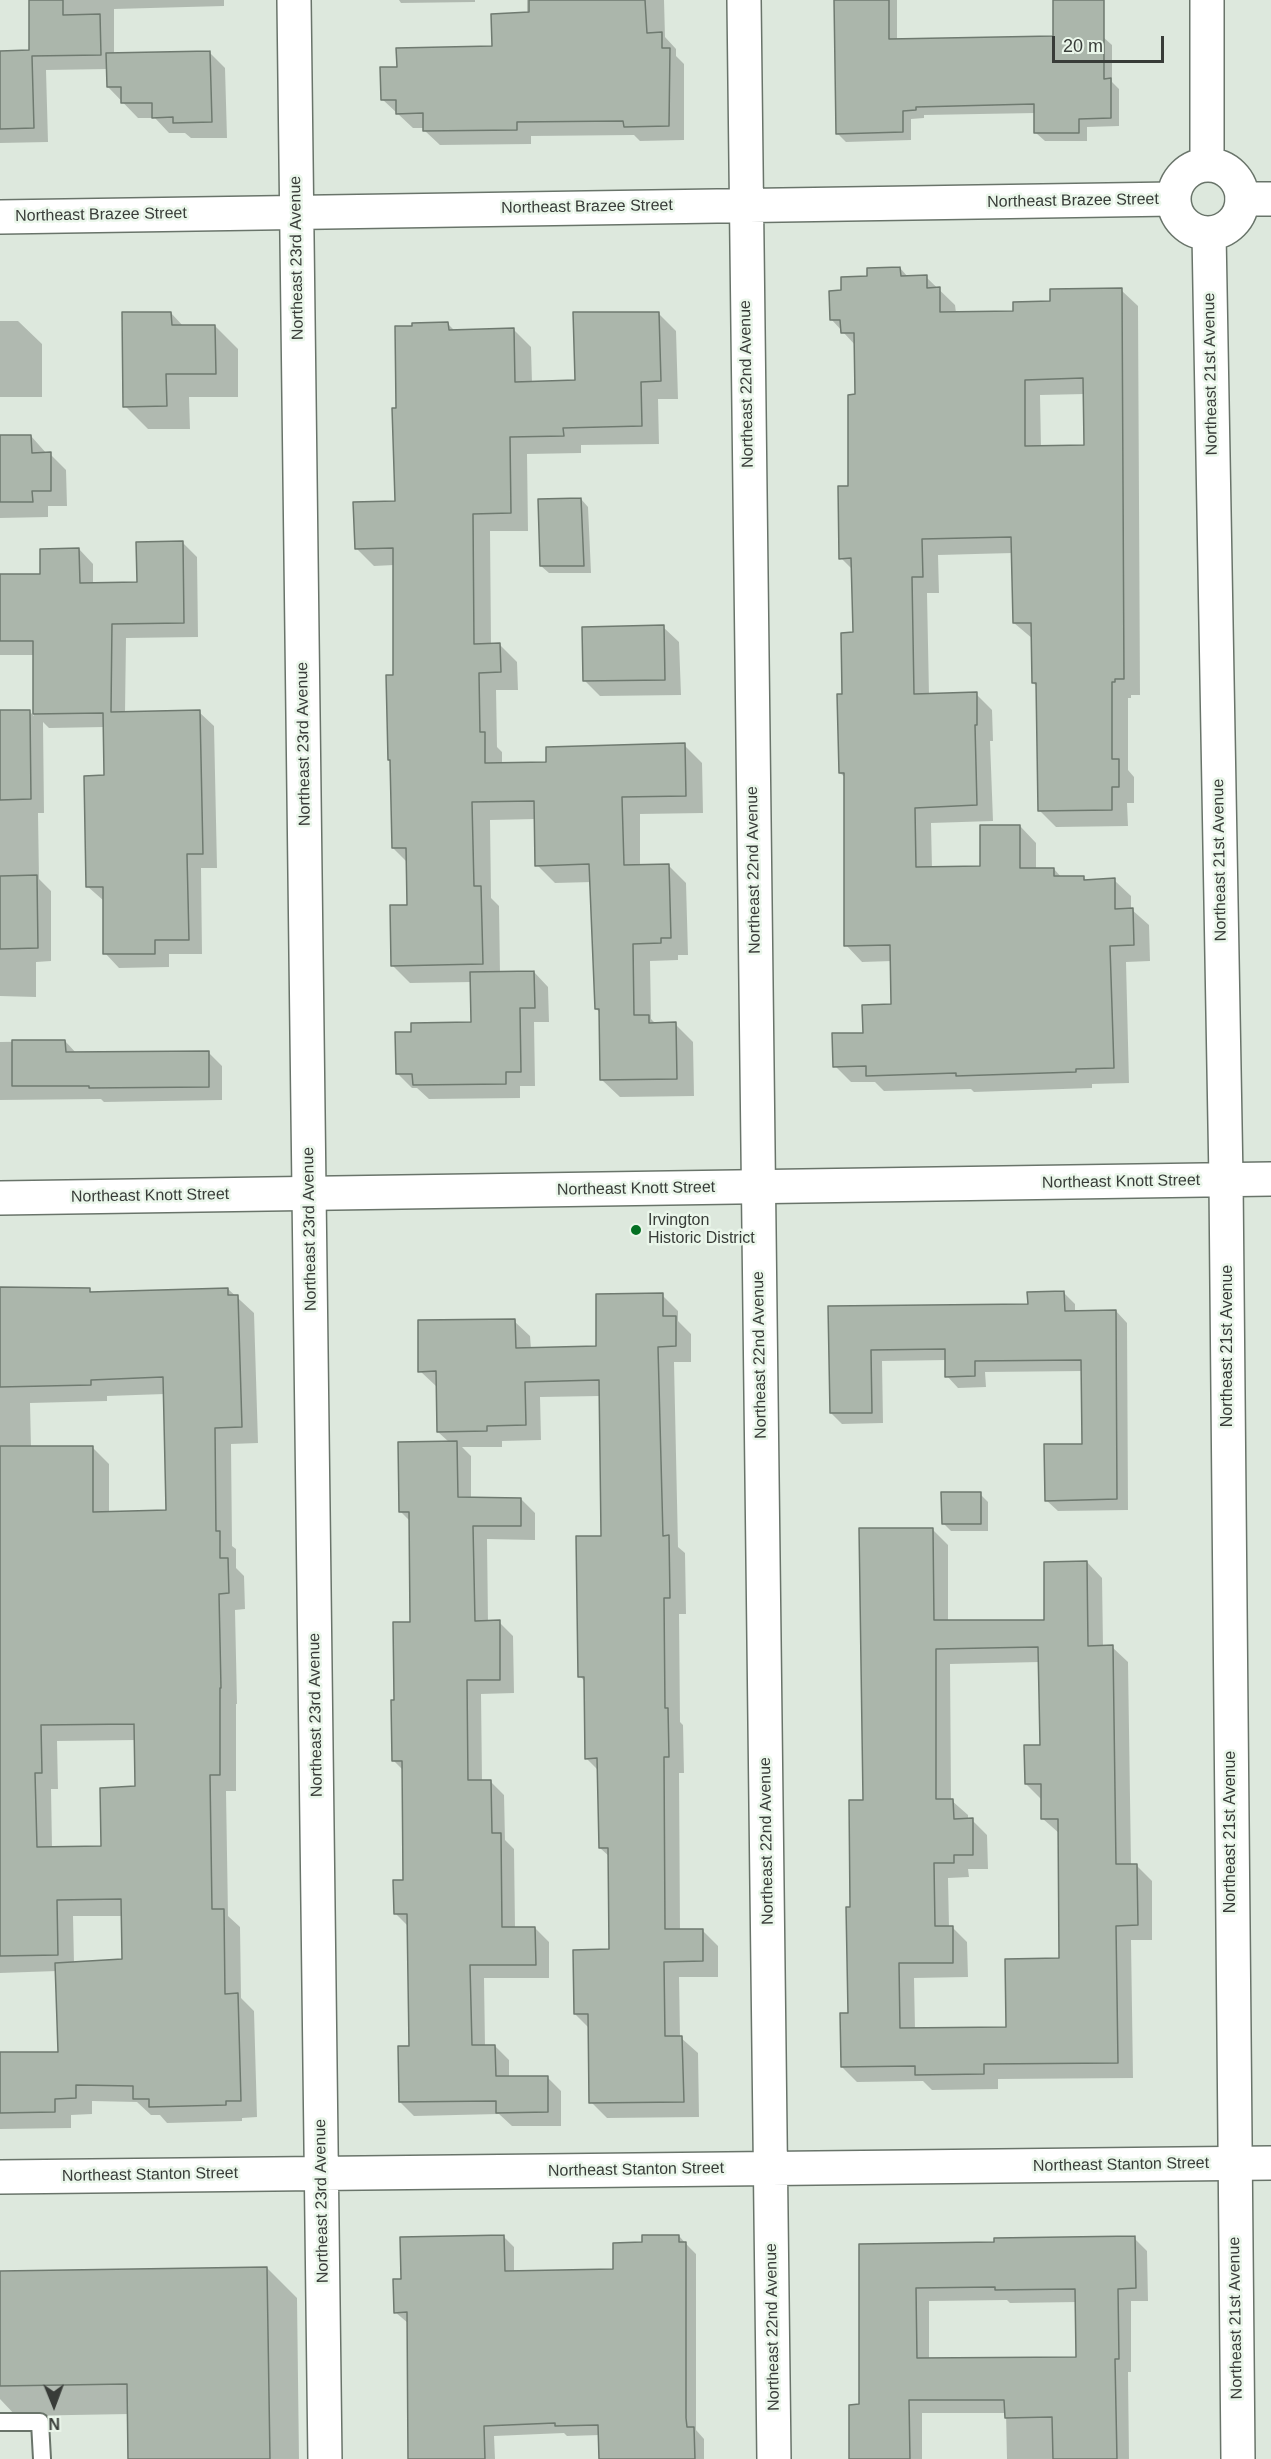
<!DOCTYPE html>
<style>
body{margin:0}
#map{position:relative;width:1271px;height:2459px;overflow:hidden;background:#dde8dd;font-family:Helvetica,sans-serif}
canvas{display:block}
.north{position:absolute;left:24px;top:2375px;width:60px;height:60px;-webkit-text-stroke:4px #eaf6ea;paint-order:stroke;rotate:179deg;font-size:16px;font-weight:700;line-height:24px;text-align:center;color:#383c38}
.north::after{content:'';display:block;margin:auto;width:21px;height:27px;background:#383c38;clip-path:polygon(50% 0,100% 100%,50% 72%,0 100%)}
.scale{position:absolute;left:1052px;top:36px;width:112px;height:27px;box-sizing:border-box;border:3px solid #383c38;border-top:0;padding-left:8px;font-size:18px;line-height:21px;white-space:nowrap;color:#383c38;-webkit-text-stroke:4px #eaf6ea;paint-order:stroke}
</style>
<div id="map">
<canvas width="1271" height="2459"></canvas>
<div class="north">N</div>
<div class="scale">20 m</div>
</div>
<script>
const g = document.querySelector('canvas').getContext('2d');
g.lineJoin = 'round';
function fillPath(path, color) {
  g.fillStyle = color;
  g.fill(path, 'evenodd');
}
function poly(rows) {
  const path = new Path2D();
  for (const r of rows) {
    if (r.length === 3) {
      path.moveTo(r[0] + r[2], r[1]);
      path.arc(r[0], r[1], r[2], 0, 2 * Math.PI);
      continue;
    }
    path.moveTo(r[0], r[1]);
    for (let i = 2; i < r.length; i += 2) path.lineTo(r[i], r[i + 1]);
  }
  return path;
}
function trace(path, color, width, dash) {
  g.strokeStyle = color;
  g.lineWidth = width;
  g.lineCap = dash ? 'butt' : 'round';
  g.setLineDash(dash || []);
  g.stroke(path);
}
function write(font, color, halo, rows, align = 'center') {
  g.font = font + ' Helvetica,sans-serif';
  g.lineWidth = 5;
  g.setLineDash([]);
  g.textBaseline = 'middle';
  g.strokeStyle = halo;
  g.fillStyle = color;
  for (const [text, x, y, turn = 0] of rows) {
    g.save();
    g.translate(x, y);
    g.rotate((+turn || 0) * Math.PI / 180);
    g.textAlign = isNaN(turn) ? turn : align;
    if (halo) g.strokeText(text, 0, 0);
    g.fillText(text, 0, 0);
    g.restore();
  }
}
fillPath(poly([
 [30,0,224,0,224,6,114,9,114,55,209,52,225,68,227,138,191,138,185,133,169,133,155,118,138,118,108,87,108,69,46,70,48,142,0,143,0,53,30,52],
 [399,0,475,0,475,2,401,3],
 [527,0,664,0,665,37,676,49,676,56,684,64,684,140,640,141,634,135,531,136,531,144,440,145,425,131,425,128,413,128,382,99,398,69,493,47,527,14],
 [836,0,897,0,897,40,1103,37,1112,45,1112,82,1119,89,1119,126,1087,127,1087,141,1045,141,1036,133,1036,113,924,115,924,118,911,119,911,140,846,142,837,133],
 [900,268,908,277,926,277,955,305,956,313,1014,312,1121,290,1138,306,1140,695,1131,695,1131,698,1128,698,1128,770,1134,777,1134,803,1127,803,1128,826,1056,827,1040,811,1038,687,1033,683,1033,639,1014,623,1013,553,938,555,939,593,927,593,929,695,976,694,992,710,993,741,990,741,993,821,931,823,932,869,981,868,1020,826,1036,843,1036,869,1054,869,1062,878,1083,877,1087,881,1114,880,1131,896,1131,909,1149,925,1150,961,1126,962,1129,1083,1092,1084,1092,1088,974,1092,971,1089,884,1091,875,1082,851,1082,835,1066,893,1006,892,961,862,962,846,945,846,778,840,773,854,634,853,570,841,558,850,488,857,396,856,346,831,319,843,292,869,278],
 [1085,394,1086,446,1041,447,1040,395],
 [171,313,184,327,215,326,238,349,238,397,189,397,190,429,148,429,125,406],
 [658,313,676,331,678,399,658,399,659,444,581,445,581,453,527,454,528,531,490,531,491,645,500,645,517,662,518,690,496,690,497,747,502,752,502,764,547,764,684,745,702,763,703,813,640,814,640,866,668,865,686,883,688,955,678,955,678,960,650,961,651,1019,656,1024,675,1024,693,1042,694,1096,620,1097,602,1080,601,1013,596,1009,592,882,555,883,537,865,536,819,490,820,491,898,499,906,500,973,534,972,548,987,549,1022,534,1022,535,1086,520,1086,520,1098,429,1099,417,1088,412,1088,398,1074,413,1033,473,1023,472,982,410,983,392,965,409,906,408,863,393,848,392,762,389,760,395,676,394,565,374,566,356,548,397,502,398,410,448,324,455,331,513,329,531,347,532,383,576,381],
 [0,321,18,321,42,344,42,397,0,397],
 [31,436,47,454,50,454,66,470,67,506,48,506,48,517,0,518,0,437],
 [581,499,588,507,591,573,549,573,541,566],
 [183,543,197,557,198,637,126,638,125,713,199,712,214,726,217,868,201,868,202,954,169,954,169,967,119,968,105,953,104,901,87,886,106,777,105,727,49,728,43,722,44,813,38,813,39,879,51,891,51,961,36,962,36,997,0,996,0,711,29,711,34,716,34,655,0,655,0,576,42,575,79,549,93,564,93,584,138,584],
 [663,627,679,642,681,695,600,696,584,680],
 [65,1041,77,1054,208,1052,222,1066,222,1100,104,1102,101,1099,0,1100,0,1042],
 [0,1289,89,1290,93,1293,228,1289,254,1313,258,1443,231,1444,232,1546,236,1549,236,1568,244,1576,245,1609,235,1610,237,1704,236,1704,236,1791,226,1791,228,1916,240,1927,241,1998,254,2011,257,2117,242,2118,242,2121,167,2123,160,2115,151,2115,137,2102,92,2101,92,2114,71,2115,71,2128,0,2129,0,2054,59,2053,57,1971,0,1973],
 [165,1394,167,1512,109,1513,109,1464,93,1448,31,1448,30,1403,107,1401,107,1396],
 [136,1740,136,1788,103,1847,52,1848,51,1789,58,1789,57,1741],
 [73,1916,123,1916,124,1961,74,1963],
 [1064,1293,1075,1304,1075,1312,1116,1311,1127,1323,1128,1510,1058,1511,1046,1500,1084,1445,1083,1371,985,1372,986,1387,958,1388,947,1376,947,1360,882,1361,883,1423,842,1424,831,1413,830,1308,1029,1306],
 [662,1295,678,1311,678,1321,691,1334,691,1362,674,1362,678,1547,685,1553,686,1614,679,1614,680,1722,683,1725,684,1773,679,1773,680,1931,702,1930,718,1946,718,1977,679,1977,680,2037,698,2053,699,2117,607,2118,591,2102,590,2029,575,2014,611,1951,610,1857,600,1848,599,1771,586,1758,585,1682,580,1676,603,1538,600,1396,540,1397,541,1440,502,1441,502,1447,462,1447,471,1456,471,1499,521,1499,535,1513,535,1540,487,1539,488,1622,499,1622,513,1636,514,1693,481,1694,482,1781,490,1781,504,1795,505,1840,514,1849,515,1928,535,1928,549,1942,549,1978,484,1978,485,2046,495,2046,509,2060,509,2077,547,2077,561,2091,561,2126,512,2126,499,2114,414,2116,400,2102,411,2047,409,1927,395,1913,404,1881,403,1770,394,1761,412,1623,410,1521,400,1511,449,1442,438,1432,437,1387,420,1371,514,1321,530,1336,531,1349,598,1348],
 [980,1494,988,1502,988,1531,951,1531,943,1523],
 [932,1529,948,1545,948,1621,1046,1622,1087,1562,1102,1578,1103,1647,1112,1647,1128,1662,1131,1865,1136,1865,1152,1881,1152,1940,1131,1940,1133,2078,998,2079,998,2089,932,2090,923,2081,857,2082,842,2067,849,2014,852,1908,865,1801],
 [1040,1662,1042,1746,1026,1784,1042,1800,1042,1818,1060,1834,1061,1959,1007,2029,915,2029,914,1978,968,1977,967,1942,952,1927,949,1927,948,1878,969,1877,968,1869,988,1869,987,1835,972,1820,968,1820,968,1815,951,1800,950,1664],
 [503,2236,514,2247,514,2272,615,2271,644,2244,679,2236,689,2247,696,2254,696,2430,704,2439,704,2459,600,2459,600,2435,567,2436,564,2433,494,2436,495,2459,410,2459,408,2323,395,2312,403,2281],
 [1134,2238,1147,2251,1148,2301,1131,2301,1131,2372,1128,2372,1129,2459,1007,2459,1006,2413,922,2413,922,2459,851,2459,861,2406,861,2246],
 [1007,2300,1010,2303,1077,2302,1077,2359,929,2360,929,2301],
 [267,2268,297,2298,299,2459,129,2459,129,2414,16,2416,0,2399,0,2272]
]), '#0003');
const building = poly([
 [29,0,63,0,63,15,100,14,101,55,32,56,34,128,0,129,0,51,29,50,29,0],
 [529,0,645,0,647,33,662,32,662,48,670,48,669,126,624,127,623,121,517,122,517,130,423,131,423,113,396,114,396,100,381,100,380,67,397,67,396,48,492,46,491,14,529,12,529,0],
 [834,0,889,0,889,39,1053,36,1053,0,1104,0,1104,79,1111,78,1111,118,1079,119,1079,133,1034,133,1034,104,916,107,916,110,903,111,903,132,836,134,834,0],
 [210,51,212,122,173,123,173,117,152,118,152,103,121,103,121,87,107,87,106,53,210,51],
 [900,267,901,276,927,275,927,288,940,287,940,312,1013,311,1013,302,1050,301,1050,289,1122,288,1124,679,1115,679,1115,682,1112,682,1112,759,1119,759,1119,787,1112,787,1112,810,1038,811,1036,683,1032,683,1031,623,1013,623,1011,537,922,539,923,577,912,577,914,694,977,692,977,725,975,725,977,805,915,808,916,867,980,866,980,825,1020,825,1020,868,1054,868,1054,876,1084,876,1084,880,1115,878,1115,909,1133,908,1134,945,1110,946,1114,1068,1076,1069,1076,1072,956,1076,956,1073,866,1076,866,1066,833,1067,832,1033,863,1033,862,1005,891,1004,890,945,844,946,844,773,839,773,837,694,842,694,841,633,853,632,851,558,839,559,838,486,848,486,848,395,855,394,854,333,841,333,840,320,830,320,829,291,841,290,841,277,867,276,867,268,900,267],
 [1083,378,1084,445,1025,446,1025,380,1083,378],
 [122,312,171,312,172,325,215,325,216,374,166,374,167,406,123,407,122,312],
 [573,312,659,312,661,381,641,382,642,426,563,428,564,436,510,437,511,513,473,514,474,644,500,643,501,672,479,673,480,732,485,732,485,763,546,762,546,747,685,743,686,796,622,797,624,865,669,864,671,938,661,938,661,943,633,944,634,1015,649,1015,649,1023,676,1022,677,1079,600,1080,599,1009,595,1009,589,864,535,866,534,801,472,802,474,886,481,886,483,964,391,966,390,905,407,905,406,848,392,848,390,760,388,760,386,675,393,675,393,548,355,549,353,502,395,501,392,408,396,408,395,326,412,326,412,323,448,322,449,330,514,328,515,382,575,380,573,312],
 [0,435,31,435,32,453,51,452,51,491,32,491,33,502,0,502,0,435],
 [581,498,584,566,540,566,538,499,581,498],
 [183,541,184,623,112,624,111,712,200,710,203,854,187,854,189,940,155,940,155,954,103,954,103,887,86,887,84,776,104,775,103,713,33,714,33,641,0,641,0,574,40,574,40,549,79,548,80,583,137,582,136,542,183,541],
 [664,625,665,680,583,681,582,627,664,625],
 [0,710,30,710,31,799,0,800,0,710],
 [37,875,38,948,0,949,0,876,37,875],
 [534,971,535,1008,520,1008,521,1072,506,1072,506,1084,413,1085,412,1074,396,1074,395,1032,411,1032,411,1023,471,1022,470,972,534,971],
 [12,1040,65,1040,66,1052,209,1051,209,1087,89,1088,89,1086,12,1086,12,1040],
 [0,1287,90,1288,90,1292,228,1288,228,1295,238,1295,242,1427,215,1428,216,1531,220,1531,220,1558,228,1558,229,1593,219,1594,221,1688,220,1688,220,1775,210,1775,212,1909,224,1909,225,1994,238,1993,241,2101,226,2101,226,2105,149,2107,149,2099,133,2099,133,2086,76,2085,76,2098,55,2099,55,2112,0,2113,0,2052,58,2052,55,1963,122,1959,121,1899,57,1900,58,1955,0,1956,0,1446,93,1446,93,1512,166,1510,163,1377,91,1380,91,1385,0,1387,0,1287],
 [134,1724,135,1786,100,1788,101,1846,37,1847,35,1773,42,1773,41,1725,134,1724],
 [1064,1291,1065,1311,1116,1310,1117,1499,1045,1501,1044,1444,1082,1444,1081,1360,975,1361,975,1376,945,1377,945,1349,871,1350,872,1413,830,1413,828,1306,1028,1304,1027,1292,1064,1291],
 [663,1293,663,1316,676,1316,676,1346,658,1347,663,1536,669,1535,670,1598,664,1598,665,1708,668,1708,669,1757,664,1757,665,1929,703,1929,703,1961,664,1962,665,2036,682,2036,684,2102,589,2103,588,2014,574,2014,573,1950,609,1949,608,1848,599,1848,597,1758,585,1759,584,1677,578,1677,576,1536,601,1536,599,1380,525,1382,526,1425,487,1426,487,1431,437,1432,436,1371,418,1372,418,1320,515,1319,516,1348,596,1346,596,1294,663,1293],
 [457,1441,458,1497,521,1498,521,1526,473,1526,475,1621,500,1620,500,1680,467,1680,468,1780,491,1780,492,1833,501,1833,502,1927,535,1927,536,1965,470,1965,472,2045,495,2045,496,2076,548,2076,548,2112,496,2113,496,2101,399,2102,398,2046,409,2046,407,1914,394,1914,393,1880,403,1880,402,1761,392,1761,391,1700,394,1700,393,1622,410,1622,409,1512,399,1512,398,1442,457,1441],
 [941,1492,981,1492,981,1524,942,1524,941,1492],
 [859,1528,933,1528,934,1620,1044,1620,1044,1562,1087,1561,1088,1646,1113,1645,1116,1864,1137,1864,1138,1925,1116,1926,1118,2063,984,2064,984,2074,915,2075,915,2066,841,2067,840,2013,848,2013,846,1907,850,1907,849,1800,863,1800,859,1528],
 [1038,1647,1040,1745,1024,1745,1025,1784,1041,1784,1041,1819,1058,1819,1059,1958,1005,1959,1006,2027,900,2028,899,1963,953,1963,953,1926,935,1926,934,1863,954,1863,954,1855,973,1855,973,1818,954,1819,953,1799,936,1799,936,1649,1038,1647],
 [504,2235,505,2271,613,2269,613,2243,642,2242,642,2235,679,2235,679,2242,686,2242,686,2418,687,2427,694,2427,695,2459,599,2459,598,2425,555,2426,555,2423,484,2426,485,2459,408,2459,407,2312,394,2313,393,2279,401,2279,400,2237,504,2235],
 [1135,2236,1136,2288,1118,2289,1119,2359,1115,2359,1117,2459,1053,2459,1052,2417,1005,2418,1004,2400,909,2400,910,2459,849,2459,849,2405,859,2404,859,2244,994,2242,994,2238,1135,2236],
 [995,2287,995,2290,1075,2289,1076,2357,917,2358,916,2288,995,2287],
 [267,2267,270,2459,128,2459,127,2384,0,2386,0,2271,267,2267]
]);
fillPath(building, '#abb6ab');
trace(building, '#6f7a70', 1.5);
const service = poly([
 [0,2422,40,2422,42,2459]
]);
const minor = poly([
 [294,0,325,2459],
 [744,0,774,2459],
 [1242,199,1271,199],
 [0,217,1173,199],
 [0,2177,1271,2163]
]);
const tertiary = poly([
 [1207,0,1207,165],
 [1208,199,34],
 [1209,233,1226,1180,1238,2459],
 [0,1198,1271,1179]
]);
trace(service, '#69746a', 20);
trace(minor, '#69746a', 36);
trace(tertiary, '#69746a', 36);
trace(service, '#fff', 16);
trace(minor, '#fff', 33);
trace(tertiary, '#fff', 33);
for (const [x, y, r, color] of [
 [636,1230,6,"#037022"]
]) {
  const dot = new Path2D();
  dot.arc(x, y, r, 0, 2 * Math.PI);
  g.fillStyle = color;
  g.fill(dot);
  trace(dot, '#eaf6ea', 2);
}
write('16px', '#383c38', '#eaf6ea', [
 ["Northeast Brazee Street",1073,201,-1],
 ["Northeast Brazee Street",587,207,-1],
 ["Northeast Brazee Street",101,215,-1],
 ["Northeast 23rd Avenue",297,258,-91],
 ["Northeast 21st Avenue",1211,374,-91],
 ["Northeast 22nd Avenue",747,384,-91],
 ["Northeast 23rd Avenue",304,744,-91],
 ["Northeast 21st Avenue",1220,860,-91],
 ["Northeast 22nd Avenue",754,870,-91],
 ["Northeast Knott Street",1121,1182,-1],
 ["Northeast Knott Street",636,1189,-1],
 ["Northeast Knott Street",150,1196,-1],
 ["Northeast 23rd Avenue",310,1229,-91],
 ["Northeast 21st Avenue",1228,1346,-90],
 ["Northeast 22nd Avenue",760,1355,-91],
 ["Northeast 23rd Avenue",316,1715,-91],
 ["Northeast 21st Avenue",1231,1832,-90],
 ["Northeast 22nd Avenue",767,1841,-91],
 ["Northeast Stanton Street",1121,2165,-1],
 ["Northeast Stanton Street",636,2170,-1],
 ["Northeast Stanton Street",150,2175,-1],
 ["Northeast 23rd Avenue",322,2201,-91],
 ["Northeast 21st Avenue",1236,2318,-91],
 ["Northeast 22nd Avenue",773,2327,-91]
]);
write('16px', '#383c38', '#eaf6ea', [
 ["Irvington",648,1221],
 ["Historic District",648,1239]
], 'left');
</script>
